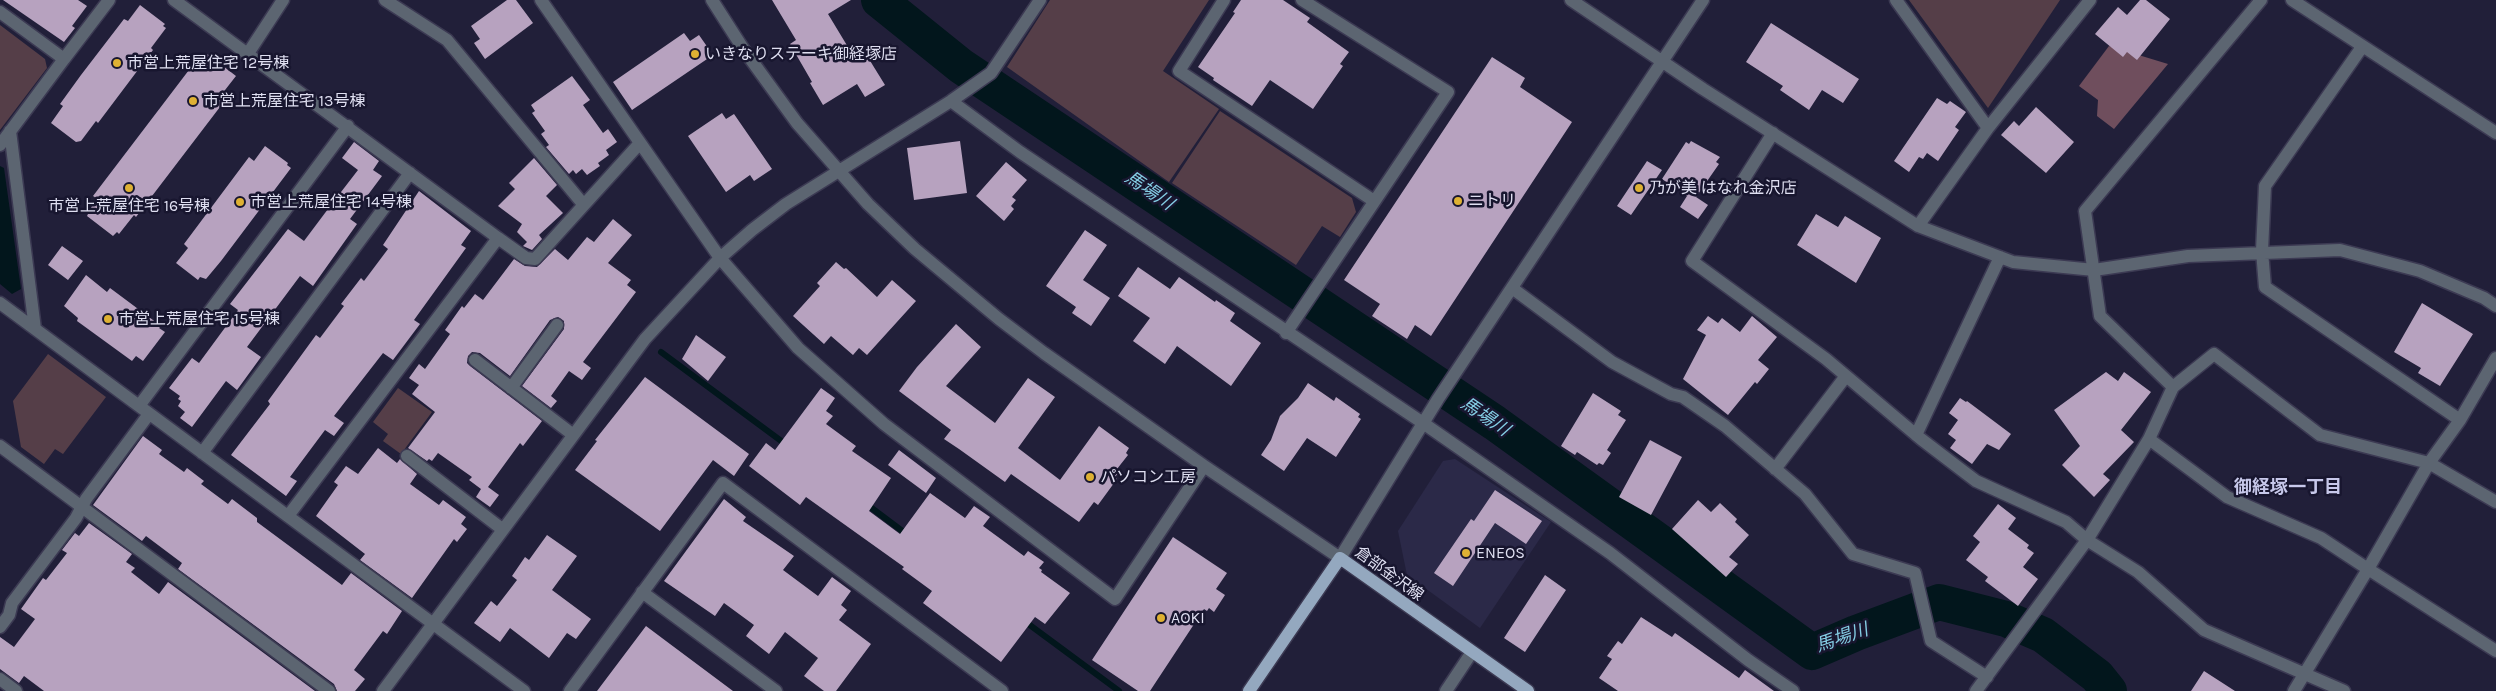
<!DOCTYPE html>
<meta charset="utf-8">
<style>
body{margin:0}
canvas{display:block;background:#211f39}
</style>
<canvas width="2496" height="691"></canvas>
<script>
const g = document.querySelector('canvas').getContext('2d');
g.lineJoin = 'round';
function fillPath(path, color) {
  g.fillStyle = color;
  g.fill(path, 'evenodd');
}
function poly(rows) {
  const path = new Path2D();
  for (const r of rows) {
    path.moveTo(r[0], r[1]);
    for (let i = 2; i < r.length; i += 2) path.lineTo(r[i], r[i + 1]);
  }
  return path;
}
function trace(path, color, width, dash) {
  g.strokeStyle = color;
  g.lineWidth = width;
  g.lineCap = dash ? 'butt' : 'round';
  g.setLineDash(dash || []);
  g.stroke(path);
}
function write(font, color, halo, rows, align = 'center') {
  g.font = font + ' Karla,"Noto Sans JP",sans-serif';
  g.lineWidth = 5;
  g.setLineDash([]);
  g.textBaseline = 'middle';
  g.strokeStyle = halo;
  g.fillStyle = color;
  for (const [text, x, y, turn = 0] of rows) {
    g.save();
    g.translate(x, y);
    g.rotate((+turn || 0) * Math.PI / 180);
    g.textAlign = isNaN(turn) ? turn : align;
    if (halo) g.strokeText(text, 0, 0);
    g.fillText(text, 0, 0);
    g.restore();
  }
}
fillPath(poly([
 [1455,459,1551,522,1480,628,1407,575,1398,531,1443,461]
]), '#2b2948');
fillPath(poly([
 [1050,0,1209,0,1163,71,1219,109,1169,182,1007,67],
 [1909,0,2060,0,1988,108],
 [0,25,45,59,47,68,0,130],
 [1220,111,1352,198,1356,212,1340,237,1322,226,1296,265,1172,183],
 [48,354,106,397,63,454,55,449,44,464,21,447,13,401],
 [398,388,432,412,401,454,383,441,388,434,373,422]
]), '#553e48');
fillPath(poly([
 [2109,46,2168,64,2114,129,2097,116,2098,100,2079,86]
]), '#6f4e5d');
fillPath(poly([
 [0,166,4,168,21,289,12,294,0,284]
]), '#02161c');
trace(poly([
 [661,352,788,446],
 [865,503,909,536],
 [1023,620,1119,691]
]), '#02161c', 6);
trace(poly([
 [879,0,961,66,1495,423,1812,652,1856,633,1939,602,2006,619,2043,635,2097,676,2109,691]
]), '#02161c', 36);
fillPath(poly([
 [3,0,78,0,87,6,72,26,75,28,64,42],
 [507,0,516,0,533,23,485,59,474,43,480,39,471,26],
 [772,0,851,0,828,14,854,57,864,51,885,85,865,97,857,84,823,105,810,83,812,82,790,44,796,40],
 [1241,0,1283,0,1310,18,1307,22,1349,52,1340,64,1343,66,1313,109,1270,80,1252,106,1213,80,1214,78,1198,67,1235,13,1233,12],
 [2140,0,2146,0,2170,19,2137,60,2127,52,2123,57,2095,34,2118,7,2127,15],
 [140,5,165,24,163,26,166,28,151,48,153,50,98,123,96,121,81,141,76,142,51,123,63,106,60,104,81,75,124,19,128,21],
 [1771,23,1859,79,1843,103,1822,90,1809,110,1780,90,1783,86,1746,62],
 [684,33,690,41,699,35,713,55,632,110,613,82],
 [206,53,236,76,218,99,223,103,136,217,134,215,119,234,117,232,113,236,87,216,96,198,93,196,192,66,194,68],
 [1492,57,1525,78,1520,87,1572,122,1431,336,1415,325,1407,339,1372,316,1380,304,1344,280],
 [572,76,590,100,583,105,603,133,608,129,617,142,606,150,609,155,598,163,600,166,587,175,582,169,576,174,573,170,569,174,546,147,549,145,541,134,545,131,532,113,535,111,531,105],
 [1937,98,1947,104,1950,101,1966,112,1955,127,1959,130,1938,161,1927,153,1923,159,1919,157,1909,172,1894,161],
 [2036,107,2074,142,2046,173,2001,135,2014,121,2019,126],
 [722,113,726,119,734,114,772,169,754,181,750,175,726,192,688,136],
 [960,141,967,193,914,200,907,148],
 [1691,141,1720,157,1716,162,1719,164,1696,197,1708,205,1698,219,1680,207,1687,196,1662,179,1686,142,1689,144],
 [354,142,379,161,373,170,382,176,350,219,357,224,313,286,300,276,247,347,261,357,237,390,226,381,192,427,180,418,185,412,178,406,181,401,178,399,180,396,169,388,192,358,199,363,238,310,230,304,288,229,304,241,331,205,358,170,342,158],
 [265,146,288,163,287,165,291,168,221,261,206,279,200,277,198,280,176,263,188,248,184,244,249,157,254,161],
 [534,158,557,185,546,196,563,213,539,235,542,239,532,250,523,246,527,242,517,232,522,224,498,206,515,189,509,183],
 [1647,161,1662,170,1631,215,1617,206],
 [1006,162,1027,180,1012,197,1016,200,1011,206,1014,209,1004,221,976,196],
 [419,191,471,231,461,245,466,248,414,320,420,324,393,360,383,353,334,416,344,423,334,436,325,430,290,477,297,481,286,496,231,455,270,404,268,401,316,335,320,338,344,306,341,304,361,278,364,281,388,249,383,245],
 [1816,214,1838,227,1845,216,1881,238,1856,283,1797,245],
 [613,219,632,235,608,263,631,280,627,285,636,292,583,362,591,368,582,380,569,371,551,396,557,401,551,408,522,386,564,329,564,321,558,317,550,320,510,376,480,353,472,352,468,356,467,363,470,366,542,421,523,446,520,443,488,487,499,495,490,507,476,497,481,489,469,480,472,477,438,453,432,461,429,459,427,461,408,448,435,412,412,394,419,385,409,378,419,364,425,369,450,334,445,330,462,306,464,308,475,294,483,300,514,259,525,266,537,267,555,249,568,260,587,237,594,242],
 [1085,230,1107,245,1083,280,1110,298,1091,326,1072,313,1076,307,1046,286],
 [62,246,83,261,68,280,48,265],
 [836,262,844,269,846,268,877,297,892,280,916,301,867,355,859,348,853,355,831,336,824,344,793,316,820,286,817,283],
 [1138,267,1170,289,1179,277,1215,302,1216,300,1235,313,1230,321,1261,343,1231,386,1177,346,1165,364,1133,341,1150,318,1118,296],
 [86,275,107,292,110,288,161,326,159,328,165,332,143,361,136,356,132,361,77,321,78,318,64,306],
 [2422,303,2473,334,2440,386,2418,373,2421,368,2394,352],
 [1708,316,1718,323,1722,318,1740,332,1752,316,1777,337,1758,360,1769,369,1757,384,1755,382,1728,415,1683,379,1706,335,1697,330],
 [956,324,981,347,946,386,995,423,1028,378,1055,397,1018,448,1060,480,1099,426,1129,448,1126,453,1128,455,1117,469,1120,471,1115,477,1117,479,1098,505,1094,502,1079,522,1011,474,1005,482,959,449,944,439,951,430,899,391,917,367],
 [696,335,726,357,708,381,682,359],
 [2106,372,2118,381,2124,372,2151,392,2121,430,2134,442,2103,474,2110,480,2094,497,2062,465,2080,446,2054,410],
 [645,377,749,454,734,476,713,460,660,531,575,470,597,441,595,440],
 [1308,383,1334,401,1336,397,1360,414,1358,417,1361,419,1336,457,1307,438,1284,471,1261,455,1271,440,1280,416,1298,398],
 [821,388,835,398,826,411,833,416,826,424,856,446,852,451,891,478,869,511,900,534,930,493,965,518,974,506,990,517,983,526,1024,556,1028,551,1044,562,1039,568,1042,570,1041,572,1070,593,1045,624,1035,617,1001,662,923,603,932,591,902,569,904,567,806,497,800,505,749,466,766,443,775,450],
 [1593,393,1621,411,1618,415,1626,420,1607,450,1611,453,1603,465,1599,463,1597,465,1577,452,1575,455,1561,446],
 [1960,398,1966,402,1967,401,2011,434,1999,450,1987,444,1972,464,1950,448,1956,440,1948,434,1958,420,1949,413],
 [143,436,162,450,159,454,184,472,187,468,204,481,201,484,228,504,232,499,257,518,257,522,342,585,351,573,402,611,387,634,383,631,354,670,365,679,355,691,337,691,334,684,178,569,182,563,146,536,142,541,93,505],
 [1650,440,1682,457,1651,515,1619,497],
 [378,448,397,463,400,459,417,474,410,484,439,505,443,500,466,517,461,524,467,529,457,542,454,539,412,598,360,560,365,554,316,516,338,485,334,482,346,466,358,474],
 [899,450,936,478,926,493,888,465],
 [1495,490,1542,521,1526,544,1495,523,1453,586,1434,573,1471,519,1474,521],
 [724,499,746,517,743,521,794,556,783,570,818,596,832,577,851,591,841,605,847,610,839,620,871,644,836,691,824,691,804,676,818,658,785,632,769,654,746,636,754,625,724,603,715,616,664,581],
 [1698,500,1711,512,1720,503,1737,519,1735,522,1749,535,1729,557,1738,564,1726,577,1672,529],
 [1998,504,2016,518,2008,529,2029,545,2027,548,2034,553,2023,567,2038,579,2018,606,1985,581,1988,577,1966,560,1980,542,1973,536],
 [89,523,132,554,126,562,135,568,131,572,159,594,168,582,315,691,44,691,24,676,19,683,0,669,0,637,14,647,35,619,21,609,43,578,46,580,67,553,62,550,75,533,79,536],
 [547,535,577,556,552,590,591,619,576,639,567,633,549,658,510,628,500,642,474,623,491,601,497,606,517,580,512,576,525,557,529,560],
 [1173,537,1227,573,1216,589,1225,595,1214,612,1209,608,1207,611,1204,609,1150,691,1138,691,1092,660],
 [1545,575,1566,590,1525,652,1504,638],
 [1641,617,1672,637,1675,633,1739,678,1745,670,1774,691,1618,691,1599,678,1612,659,1607,656,1618,641,1622,644],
 [646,626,670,644,733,691,597,691],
 [2204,671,2235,691,2191,691]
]), '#b7a2bf');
const minor = poly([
 [174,0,498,238,288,516],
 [385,0,447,40,583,204],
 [541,0,720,258,798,348,884,424,1115,599,1204,466],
 [712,0,744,50,797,123,868,204,915,249,999,319,1044,353,1204,466,1340,558,1438,399,1703,0],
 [1224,0,1179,71,1374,201],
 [1571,0,1703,89,1918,226,2013,262,2094,270,2188,256,2340,250,2420,271,2484,298,2496,306],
 [1896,0,1988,128],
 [2292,0,2496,133],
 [0,12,64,59,0,145],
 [2362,47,2265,186,2262,251,2265,287,2460,420],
 [247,55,283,0],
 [64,59,109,0],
 [951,101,1020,152,1423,423,1610,553,1748,660,1793,691],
 [10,131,35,329],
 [1773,133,1692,261,1826,359,1921,439,1976,481,2066,522,2087,540,2138,572,2204,630,2344,691],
 [1918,226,1988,128,2090,0],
 [498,238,526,258,535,259,640,143],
 [1512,288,1612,362,1671,394,1683,397,1725,426,1805,494,1853,554,1915,573,1931,641,1987,677],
 [0,303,524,691],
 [1286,333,1448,92,1302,0],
 [475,360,572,434],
 [2173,387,2100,316,2085,211,2261,0],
 [511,388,557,325],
 [139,406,348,126],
 [1916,435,2000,257],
 [2149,439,2227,497,2321,538,2368,569,2429,463,2496,502],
 [0,446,329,691],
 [202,453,410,173],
 [407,456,502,529],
 [1775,469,1846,376],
 [642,592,776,691],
 [0,627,9,615,12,603,76,518,86,499,149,414],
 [0,679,16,691],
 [383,691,645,339,720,258,752,230,786,204,951,101,991,73,1040,0],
 [570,691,723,483,1002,691],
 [1446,691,1472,652],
 [1976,691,2087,540,2149,439,2173,387,2214,354,2320,435,2429,463,2460,420,2496,358],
 [2294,691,2368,569,2496,651]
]);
const major = poly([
 [1249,691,1340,558,1528,691]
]);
trace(minor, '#3c3a53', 15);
trace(major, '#3c3a53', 15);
trace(minor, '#5c6571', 12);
trace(major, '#94a8bf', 12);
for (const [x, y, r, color] of [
 [695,54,5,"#deb133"],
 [117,63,5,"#deb133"],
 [193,101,5,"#deb133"],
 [129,188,5,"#deb133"],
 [1639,188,5,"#deb133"],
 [1458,201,5,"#deb133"],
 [240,202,5,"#deb133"],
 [108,319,5,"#deb133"],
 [1090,477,5,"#deb133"],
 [1466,553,5,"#deb133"],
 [1161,618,5,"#deb133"]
]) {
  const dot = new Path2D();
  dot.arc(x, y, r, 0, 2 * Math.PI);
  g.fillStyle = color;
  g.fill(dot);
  trace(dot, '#18162f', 2);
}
write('16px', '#dfdff1', '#18162f', [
 ["いきなりステーキ御経塚店",705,54],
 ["市営上荒屋住宅 12号棟",127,63],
 ["市営上荒屋住宅 13号棟",203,101],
 ["乃が美 はなれ金沢店",1649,188],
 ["ニトリ",1468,201],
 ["市営上荒屋住宅 14号棟",250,202],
 ["市営上荒屋住宅 16号棟",129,206,"center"],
 ["市営上荒屋住宅 15号棟",118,319],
 ["パソコン工房",1100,477],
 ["ENEOS",1476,553],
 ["AOKI",1171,618]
], 'left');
write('16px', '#dfdff1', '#18162f', [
 ["倉部金沢線",1389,574,36]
]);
write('italic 18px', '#84cde4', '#18162f', [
 ["馬場川",1149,191,34],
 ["馬場川",1485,417,34],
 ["馬場川",1842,638,-19]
]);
write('bold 18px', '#c7c8ea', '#18162f', [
 ["御経塚一丁目",2288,488]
]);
</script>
